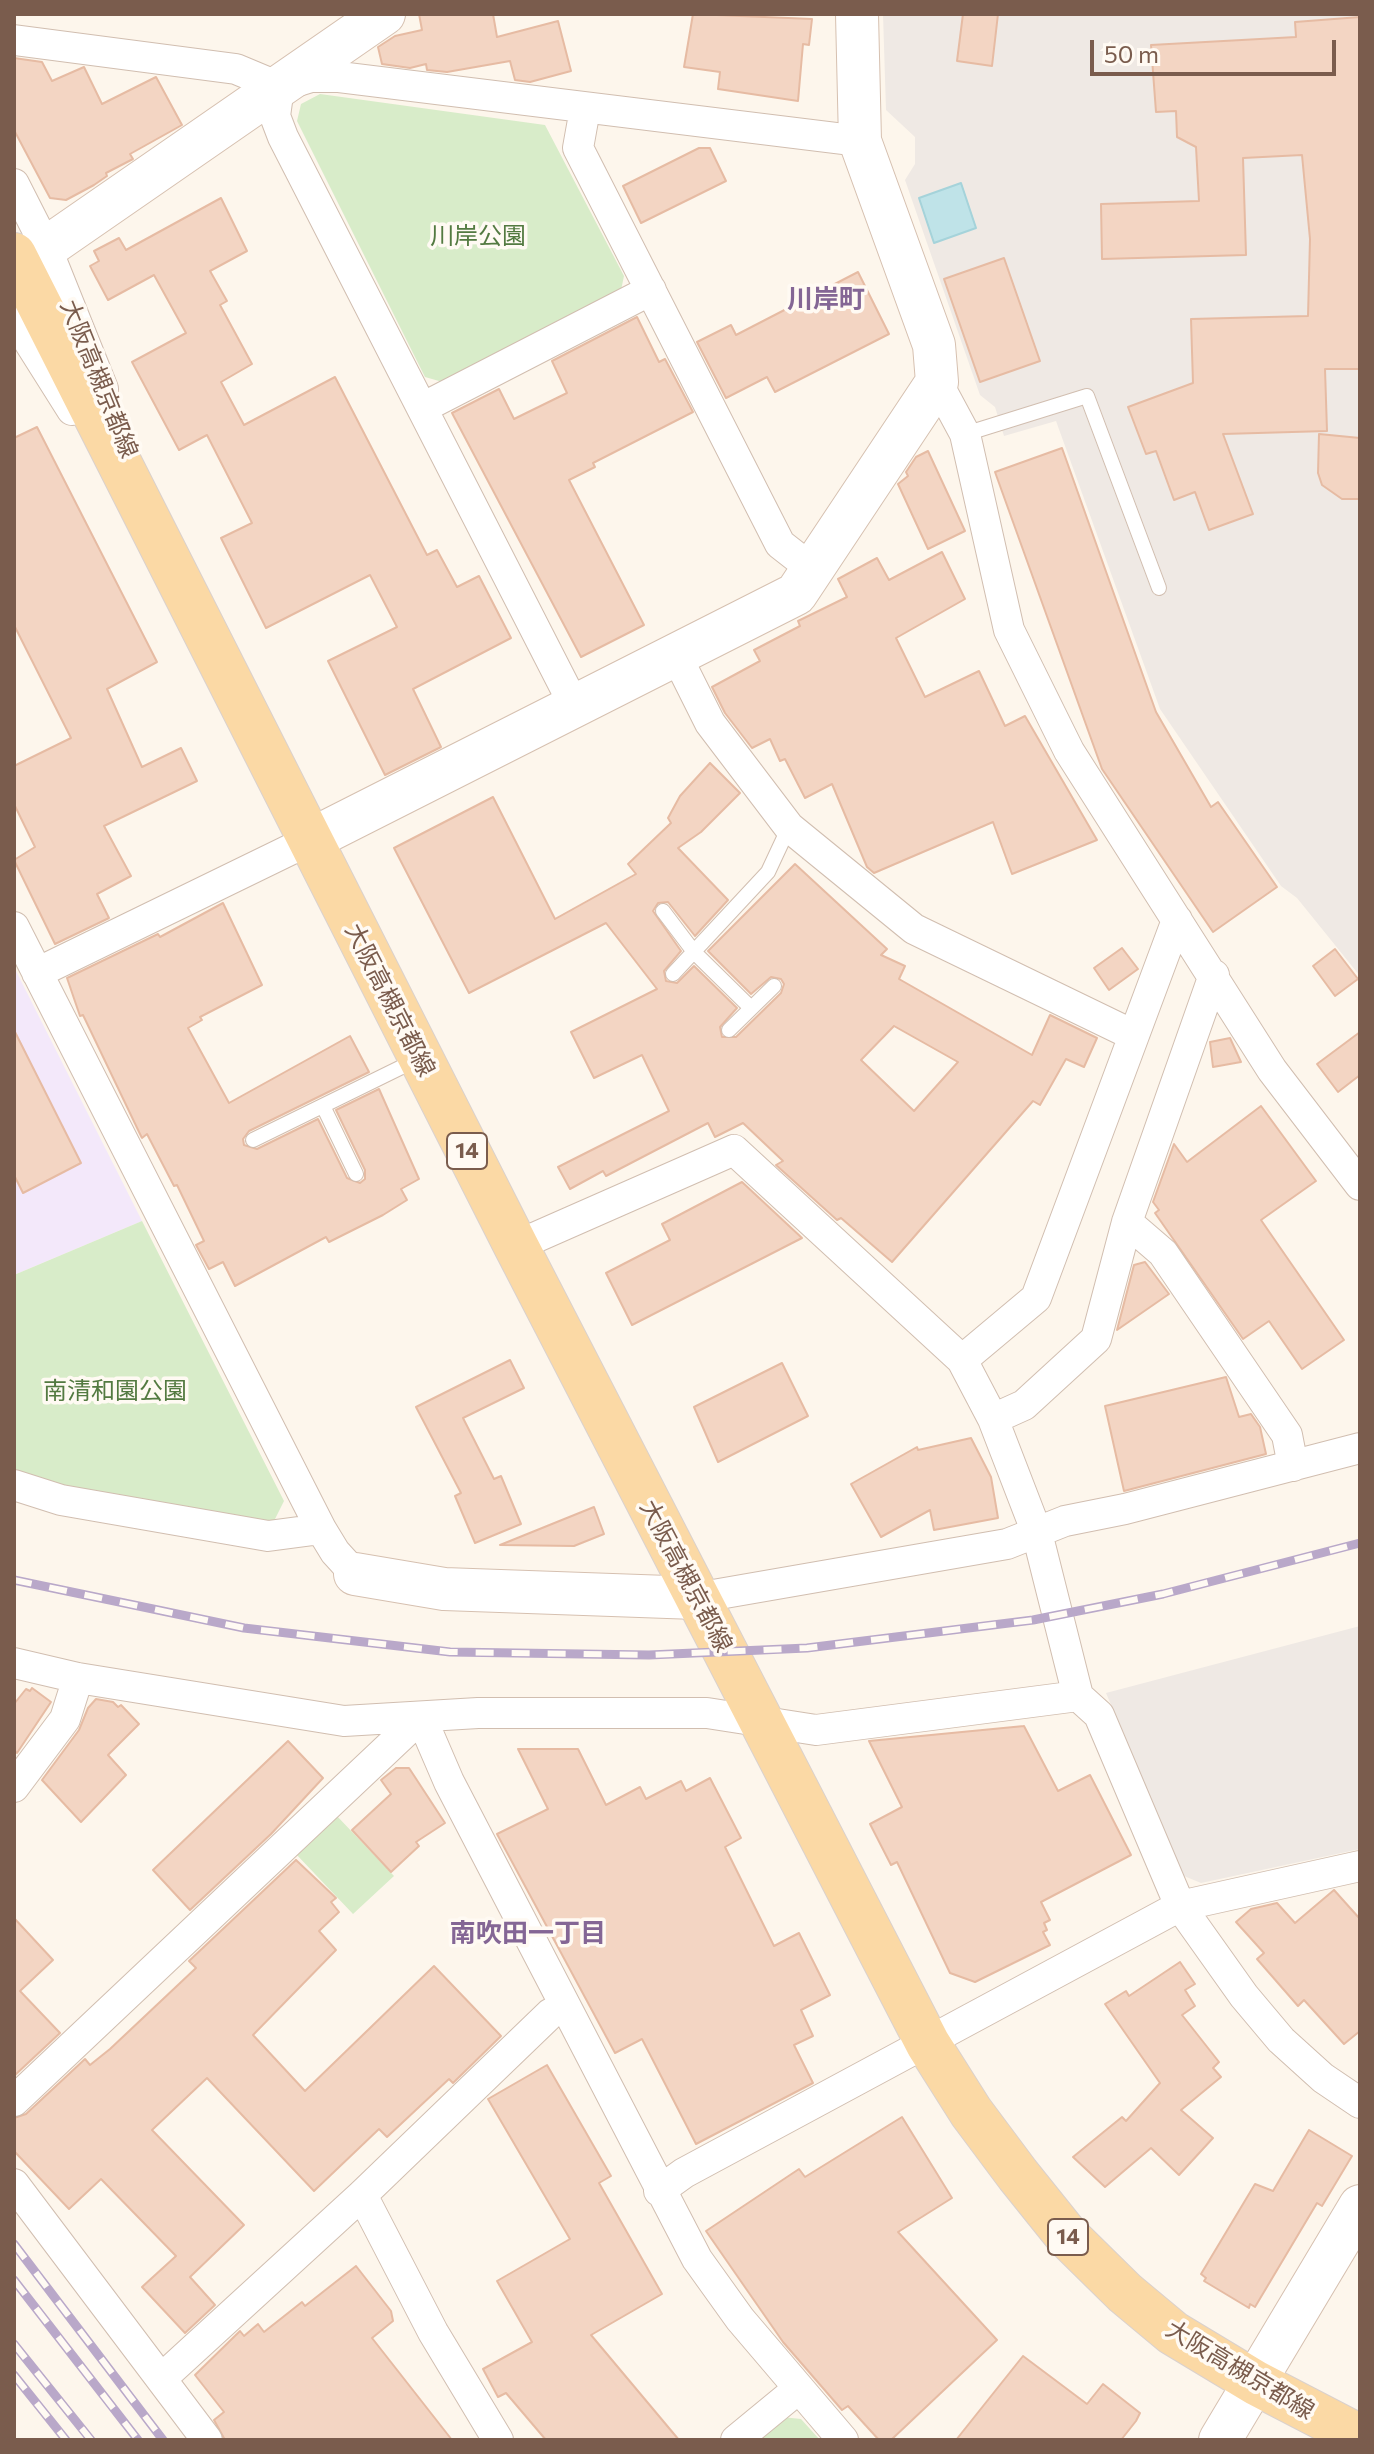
<!DOCTYPE html>
<meta charset="utf-8">
<style>
body{margin:0}
#map{position:relative;width:1374px;height:2454px;overflow:hidden;background:#fdf6ec;font-family:Commissioner,sans-serif}
canvas{display:block}
.frame{position:absolute;inset:0;border:16px solid #7a5c4d;pointer-events:none}
.scale{position:absolute;left:1090px;top:40px;width:246px;height:36px;box-sizing:border-box;border:4px solid #7a5c4d;border-top:0;padding-left:10px;font-size:24px;line-height:28px;white-space:nowrap;color:#7a5c4d;-webkit-text-stroke:6px #fffaf3;paint-order:stroke}
</style>
<div id="map">
<canvas width="1374" height="2454"></canvas>
<div class="frame"></div>
<div class="scale">50 m</div>
</div>
<script>
const g = document.querySelector('canvas').getContext('2d');
g.lineJoin = 'round';
function fillPath(path, color) {
  g.fillStyle = color;
  g.fill(path, 'evenodd');
}
function poly(rows) {
  const path = new Path2D();
  for (const r of rows) {
    path.moveTo(r[0], r[1]);
    for (let i = 2; i < r.length; i += 2) path.lineTo(r[i], r[i + 1]);
  }
  return path;
}
function trace(path, color, width, dash) {
  g.strokeStyle = color;
  g.lineWidth = width;
  g.lineCap = dash ? 'butt' : 'round';
  g.setLineDash(dash || []);
  g.stroke(path);
}
function write(font, color, halo, rows, align = 'center') {
  g.font = font + ' Commissioner,"Noto Sans JP",sans-serif';
  g.lineWidth = 7;
  g.setLineDash([]);
  g.textBaseline = 'middle';
  g.strokeStyle = halo;
  g.fillStyle = color;
  for (const [text, x, y, turn = 0] of rows) {
    g.save();
    g.translate(x, y);
    g.rotate((+turn || 0) * Math.PI / 180);
    g.textAlign = isNaN(turn) ? turn : align;
    if (halo) g.strokeText(text, 0, 0);
    g.fillText(text, 0, 0);
    g.restore();
  }
}
fillPath(poly([
 [883,14,1360,14,1360,976,1297,898,1281,886,1160,709,1056,421,1004,436,995,407,980,395,905,180,915,164,915,137,886,110],
 [1360,1626,1360,1849,1201,1883,1184,1876,1106,1693]
]), '#efe9e4');
fillPath(poly([
 [14,967,142,1221,14,1275]
]), '#f3e8fa');
fillPath(poly([
 [320,94,545,125,624,276,620,295,446,383,425,377,297,121,301,104],
 [142,1221,284,1501,272,1525,61,1486,14,1473,14,1275],
 [336,1815,394,1876,353,1914,295,1853],
 [782,2417,801,2419,820,2440,755,2440]
]), '#d8ecc9');
const water = poly([
 [961,183,976,228,934,243,919,198,961,183]
]);
fillPath(water, '#bfe3e8');
trace(water, '#a5d3da', 2);
const building = poly([
 [419,14,493,14,497,37,558,21,571,71,530,82,515,80,510,61,447,72,427,70,426,64,410,68,382,64,378,47,395,36,422,30,419,14],
 [693,14,812,19,809,45,803,44,798,101,718,89,720,72,684,67,693,14],
 [963,14,998,14,992,66,957,61,963,14],
 [1360,17,1360,369,1325,369,1327,431,1223,434,1253,514,1209,530,1195,492,1174,500,1156,451,1146,454,1128,407,1193,383,1191,319,1308,316,1310,239,1302,155,1243,158,1246,255,1102,259,1101,204,1199,201,1196,147,1177,137,1176,111,1156,112,1151,45,1296,37,1295,22,1360,17],
 [14,58,42,62,52,81,84,67,102,104,156,77,182,125,130,154,133,159,106,173,107,176,94,185,66,200,50,198,14,130,14,58],
 [699,148,710,148,726,181,641,223,623,186,699,148],
 [221,198,247,251,210,271,227,301,220,305,252,364,221,382,244,425,335,377,427,555,437,550,457,587,479,576,511,638,413,689,441,747,385,775,328,661,397,627,370,575,266,628,221,538,252,523,207,435,179,450,132,362,186,333,154,275,108,300,90,266,99,261,94,251,119,238,126,250,221,198],
 [1004,258,1040,361,980,382,944,279,1004,258],
 [858,272,889,334,775,392,767,377,726,398,697,342,731,325,736,335,858,272],
 [637,317,659,362,665,359,693,412,593,463,595,467,569,480,644,625,581,657,452,413,499,389,514,419,567,393,552,361,637,317],
 [37,427,157,662,107,689,142,767,181,748,197,781,104,826,131,876,97,894,109,918,55,944,14,860,35,847,14,804,14,766,71,738,14,625,14,438,37,427],
 [1319,434,1360,438,1360,499,1342,499,1322,485,1318,473,1319,434],
 [1062,448,1156,712,1211,807,1218,802,1277,887,1213,932,1102,769,995,472,1062,448],
 [928,451,965,531,928,549,898,484,908,476,906,472,916,457,928,451],
 [942,552,965,599,896,638,925,697,979,671,1005,726,1025,716,1097,840,1012,874,993,822,874,873,867,867,832,784,805,798,785,759,780,761,770,739,752,748,725,713,712,687,760,661,754,650,800,626,798,621,847,597,838,579,877,558,889,580,942,552],
 [710,763,740,793,701,832,678,848,728,900,695,936,668,902,658,903,653,911,681,951,664,971,666,981,677,983,694,966,737,1008,720,1027,722,1037,736,1037,781,993,784,984,781,979,771,977,751,994,708,951,795,864,887,949,881,955,905,966,899,979,1032,1055,1050,1015,1097,1038,1084,1067,1066,1059,1040,1105,1033,1101,892,1262,841,1218,837,1220,776,1165,783,1161,743,1123,715,1137,708,1123,606,1176,603,1171,570,1189,558,1167,669,1111,642,1055,594,1078,571,1032,657,989,606,923,469,993,394,848,493,797,555,919,636,874,628,864,671,823,668,818,680,796,710,763],
 [894,1026,958,1062,914,1111,861,1060,894,1026],
 [223,903,262,985,200,1017,202,1020,188,1028,229,1103,350,1036,369,1072,249,1131,243,1139,244,1145,257,1149,318,1119,347,1178,360,1183,365,1179,365,1170,336,1110,379,1089,419,1179,401,1189,407,1200,383,1215,329,1242,326,1237,235,1286,223,1262,209,1269,196,1245,204,1241,177,1185,174,1186,147,1134,142,1138,140,1134,83,1015,80,1016,67,978,158,934,160,937,223,903],
 [1122,948,1138,969,1109,990,1094,968,1122,948],
 [1335,949,1358,979,1335,996,1313,966,1335,949],
 [14,1030,81,1163,23,1193,14,1175,14,1030],
 [1360,1032,1360,1075,1338,1092,1317,1064,1360,1032],
 [1230,1038,1241,1062,1213,1067,1210,1042,1230,1038],
 [1261,1106,1316,1181,1261,1220,1344,1340,1302,1369,1269,1321,1243,1339,1155,1213,1159,1210,1153,1202,1174,1144,1187,1162,1261,1106],
 [742,1182,802,1238,632,1325,606,1273,670,1240,662,1224,742,1182],
 [1145,1262,1169,1294,1117,1330,1134,1265,1145,1262],
 [510,1360,524,1388,463,1418,494,1479,501,1476,521,1524,475,1543,455,1496,461,1493,416,1407,510,1360],
 [782,1363,808,1416,718,1462,694,1407,782,1363],
 [1226,1377,1239,1417,1251,1414,1260,1427,1266,1454,1124,1491,1105,1406,1226,1377],
 [971,1438,991,1477,998,1518,934,1530,930,1510,881,1537,851,1484,917,1447,918,1450,971,1438],
 [594,1507,604,1534,574,1546,500,1545,594,1507],
 [32,1688,51,1702,17,1753,14,1750,14,1704,26,1689,30,1691,32,1688],
 [96,1699,113,1702,118,1707,121,1705,139,1724,108,1755,126,1775,81,1822,42,1780,79,1730,88,1708,96,1699],
 [1024,1726,1058,1791,1090,1775,1131,1855,1041,1902,1050,1920,1044,1923,1047,1930,1043,1932,1050,1945,975,1982,950,1973,897,1862,891,1865,870,1824,902,1807,869,1741,1024,1726],
 [288,1741,323,1778,271,1834,190,1910,153,1870,288,1741],
 [518,1749,578,1749,606,1805,640,1787,646,1799,681,1781,686,1791,710,1778,741,1838,725,1847,774,1946,799,1933,830,1995,801,2010,813,2036,794,2045,813,2083,696,2144,642,2039,615,2053,497,1834,548,1809,518,1749],
 [396,1768,409,1768,445,1823,416,1842,419,1846,391,1872,352,1830,391,1794,381,1780,396,1768],
 [296,1860,336,1898,331,1902,339,1912,319,1931,336,1950,253,2035,305,2091,434,1966,501,2036,453,2083,449,2079,387,2137,379,2129,314,2191,207,2078,152,2130,244,2225,190,2277,215,2305,185,2333,142,2287,176,2256,101,2179,69,2209,14,2151,14,2118,26,2114,85,2059,90,2065,110,2049,196,1968,189,1961,296,1860],
 [1334,1890,1360,1919,1360,2031,1344,2044,1304,2000,1298,2006,1257,1959,1264,1953,1236,1922,1251,1909,1277,1903,1295,1923,1334,1890],
 [14,1918,53,1960,20,1991,60,2033,14,2076,14,1918],
 [1180,1962,1195,1984,1185,1990,1195,2006,1182,2015,1219,2062,1213,2068,1221,2077,1181,2110,1213,2138,1179,2175,1151,2148,1105,2187,1073,2157,1122,2117,1126,2121,1160,2083,1105,2004,1126,1991,1129,1996,1180,1962],
 [547,2065,611,2176,599,2183,662,2294,591,2335,679,2440,546,2440,506,2393,498,2397,483,2369,532,2342,497,2281,570,2239,488,2099,547,2065],
 [902,2117,952,2198,898,2232,997,2340,891,2440,879,2440,848,2406,842,2410,783,2342,706,2231,799,2169,805,2177,902,2117],
 [1309,2130,1352,2156,1322,2206,1317,2203,1255,2307,1250,2304,1249,2308,1204,2281,1206,2278,1201,2274,1255,2184,1273,2191,1309,2130],
 [356,2266,391,2311,393,2321,372,2338,452,2440,225,2440,214,2420,224,2412,195,2375,240,2331,244,2336,258,2324,264,2332,302,2302,305,2306,356,2266],
 [1023,2356,1087,2404,1103,2384,1140,2413,1136,2421,1121,2440,956,2440,1023,2356]
]);
fillPath(building, '#f3d5c3');
trace(building, '#e6bba3', 2);
const lane = poly([
 [965,434,1087,396,1159,588],
 [663,911,694,952,751,1008],
 [673,974,768,872,789,827],
 [729,1030,774,986],
 [323,1106,356,1174],
 [253,1140,418,1059]
]);
const street = poly([
 [14,40,236,69,279,87,311,77,339,77,860,141],
 [279,87,275,116,283,137,574,705],
 [585,109,578,148,780,544,812,569],
 [14,184,46,247,103,389],
 [14,318,72,410],
 [937,382,965,434,1009,630,1069,751,1272,1070,1360,1185],
 [424,407,651,290],
 [676,655,710,723,789,827,914,929,1133,1035],
 [14,927,321,1529,335,1552,355,1574],
 [37,973,308,841],
 [1127,1222,1163,1253,1287,1435,1293,1466],
 [516,1246,734,1150,962,1360,993,1419,1037,1533,1078,1696,1099,1715,1180,1906,1244,1996,1281,2040,1323,2078,1360,2103],
 [962,1360,1036,1298,1177,920],
 [993,1419,1024,1405,1096,1339,1127,1222,1214,975],
 [14,1485,61,1500,268,1536,321,1529],
 [696,1598,1007,1544,1065,1521,1125,1509,1360,1448],
 [14,1663,78,1678,344,1721,478,1713,707,1713,816,1730,1078,1696],
 [421,1717,449,1782,697,2259,740,2319,843,2440],
 [14,1787,65,1719,78,1678],
 [14,2101,421,1717],
 [14,2184,207,2440],
 [659,2191,684,2173,1180,1906,1360,1866],
 [362,2195,433,2332,498,2440],
 [161,2379,362,2195,550,2014,564,2006],
 [736,2440,798,2389]
]);
const secondary = poly([
 [14,270,384,14],
 [308,841,796,594,937,382,934,345,860,141,857,14],
 [355,1574,444,1589,696,1598],
 [1220,2440,1360,2206]
]);
const primary = poly([
 [14,255,516,1246,928,2044,971,2112,1018,2175,1067,2236,1125,2293,1173,2333,1256,2383,1360,2437]
]);
trace(lane, '#d1beb0', 16);
trace(street, '#d1beb0', 32);
trace(secondary, '#d6c0b0', 44);
trace(primary, '#dad1cd', 46);
trace(lane, '#fff', 14);
trace(street, '#fff', 30);
trace(secondary, '#fff', 42);
trace(primary, '#fbd9a5', 44);
const rail = poly([
 [14,1580,244,1628,450,1652,649,1655,807,1648,1033,1620,1163,1594,1360,1543],
 [14,2244,163,2440],
 [14,2280,138,2440],
 [14,2344,91,2440],
 [14,2375,66,2440]
]);
trace(rail, '#b9a8c9', 9);
trace(rail, '#fffaf3', 6, [18]);
for (const [x, y, w] of [
 [467,1151,40],
 [1068,2237,40]
]) {
  const box = new Path2D();
  box.roundRect(x - w / 2, y - 18, w, 36, 6);
  g.fillStyle = '#fffaf3';
  g.fill(box);
  trace(box, '#7a5c4d', 2);
}
write('bold 22px', '#7a5c4d', null, [
 ["14",467,1151],
 ["14",1068,2237]
]);
write('24px', '#537a41', '#fffaf3', [
 ["川岸公園",478,236],
 ["南清和園公園",115,1391]
]);
write('24px', '#7a5c4d', '#fffaf3', [
 ["大阪高槻京都線",99,379,68],
 ["大阪高槻京都線",390,1000,63],
 ["大阪高槻京都線",686,1576,62],
 ["大阪高槻京都線",1240,2370,31]
]);
write('bold 26px', '#846695', '#fffaf3', [
 ["川岸町",826,299],
 ["南吹田一丁目",528,1933]
]);
</script>
